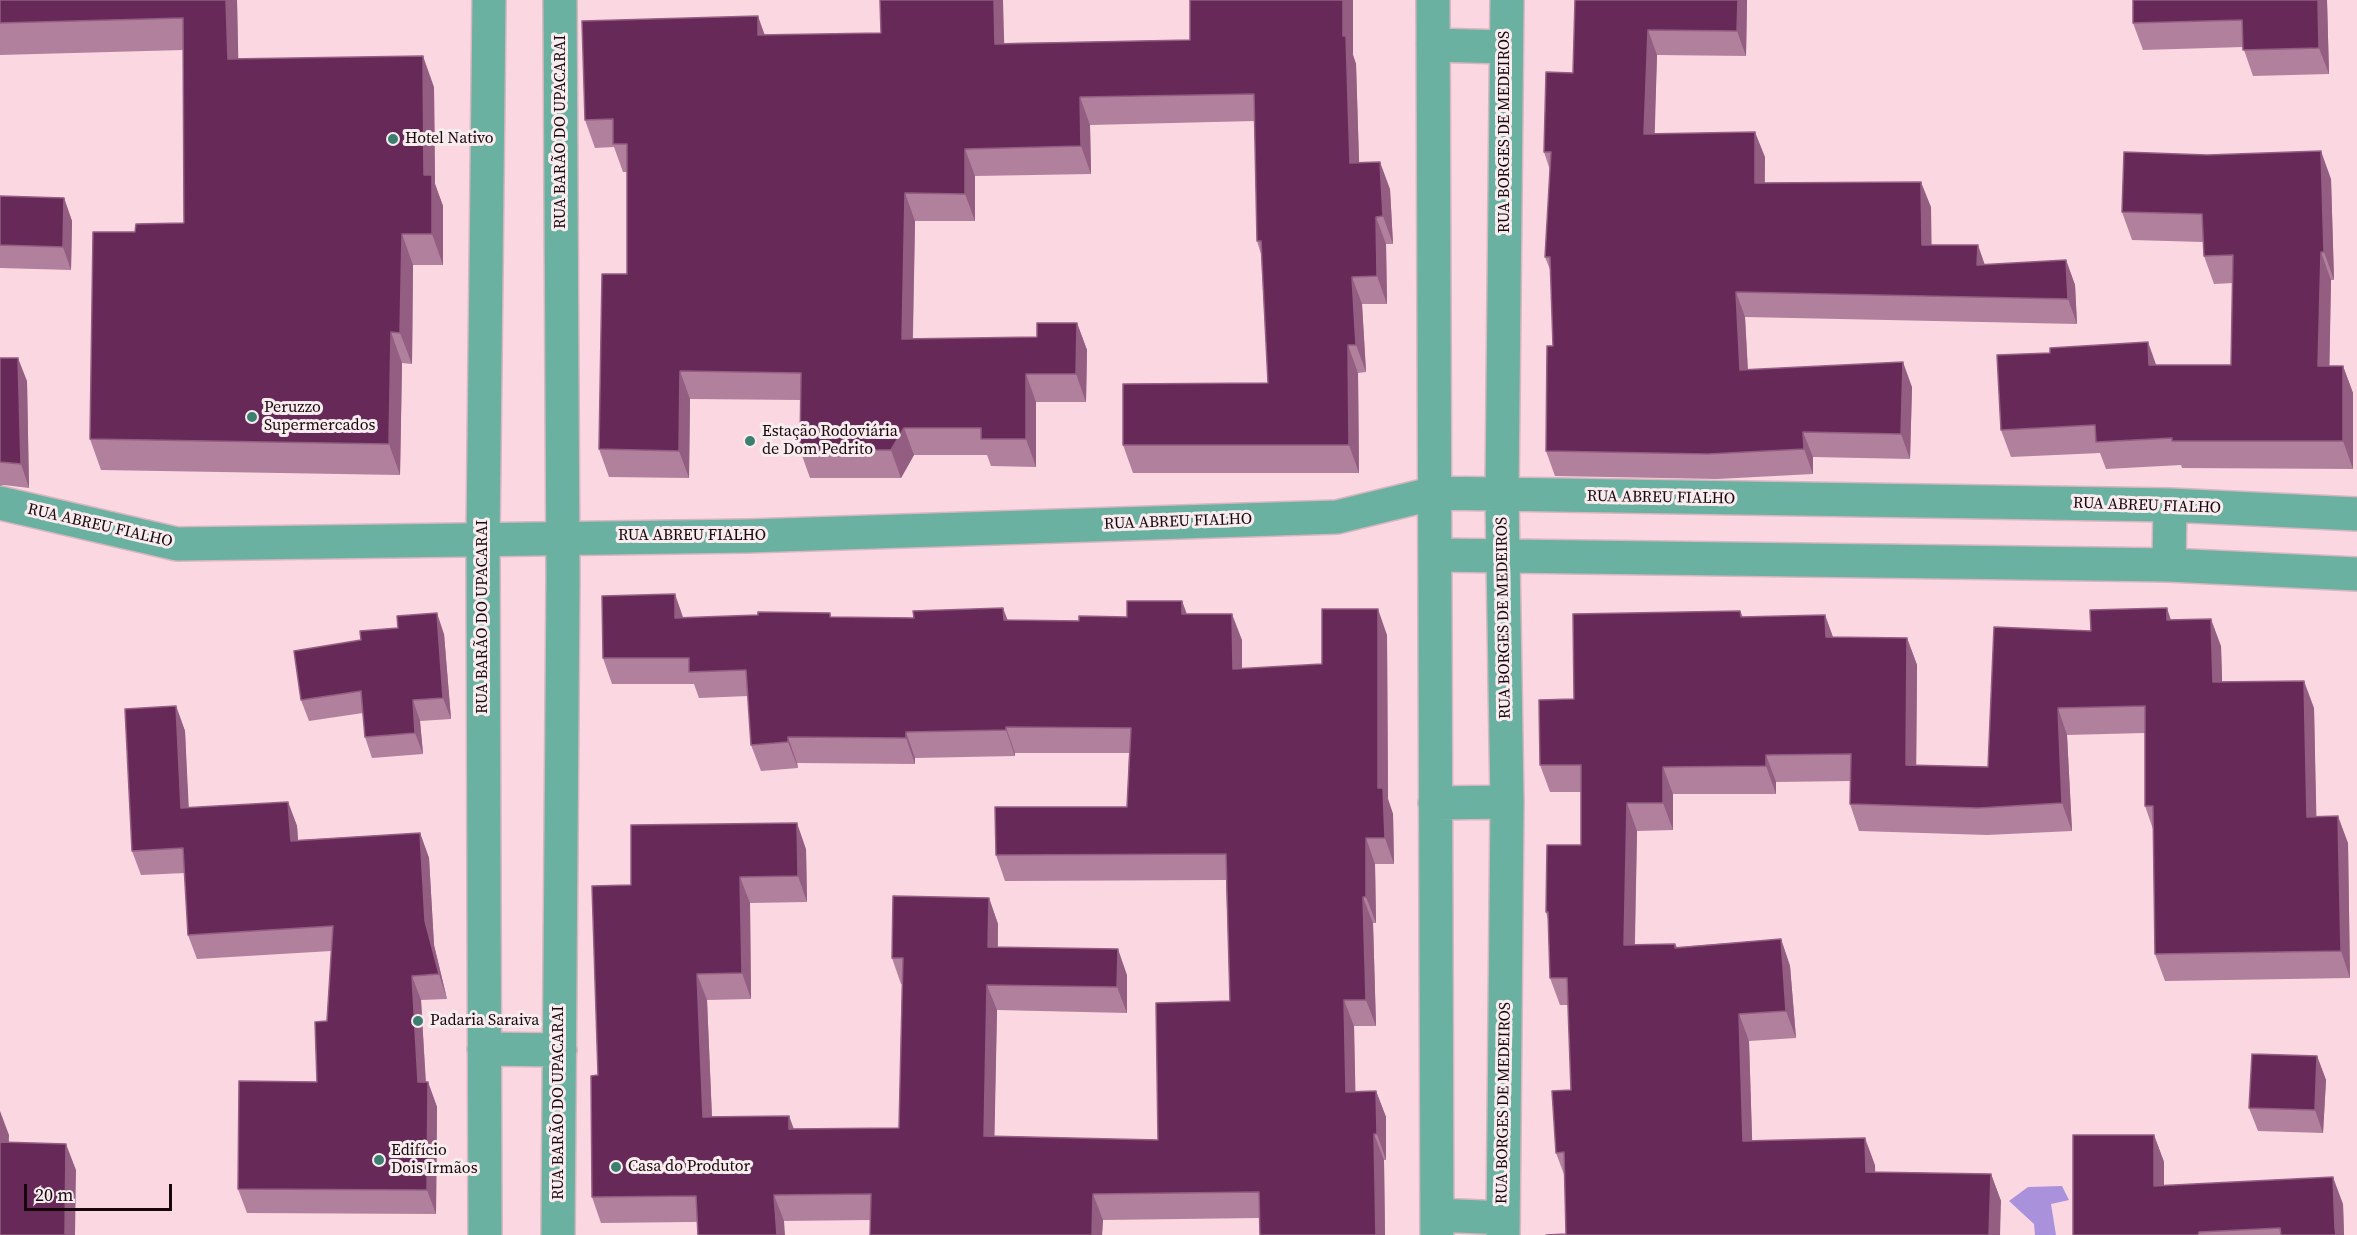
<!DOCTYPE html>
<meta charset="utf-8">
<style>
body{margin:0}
#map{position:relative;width:2357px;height:1235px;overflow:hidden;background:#fbd7e2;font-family:"Source Serif 4",serif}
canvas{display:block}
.scale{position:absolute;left:24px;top:1184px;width:148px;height:27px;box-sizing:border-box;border:3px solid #18060d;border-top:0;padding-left:8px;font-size:18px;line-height:21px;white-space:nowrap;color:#18060d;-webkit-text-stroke:4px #f8ecef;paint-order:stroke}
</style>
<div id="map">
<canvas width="2357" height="1235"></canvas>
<div class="scale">20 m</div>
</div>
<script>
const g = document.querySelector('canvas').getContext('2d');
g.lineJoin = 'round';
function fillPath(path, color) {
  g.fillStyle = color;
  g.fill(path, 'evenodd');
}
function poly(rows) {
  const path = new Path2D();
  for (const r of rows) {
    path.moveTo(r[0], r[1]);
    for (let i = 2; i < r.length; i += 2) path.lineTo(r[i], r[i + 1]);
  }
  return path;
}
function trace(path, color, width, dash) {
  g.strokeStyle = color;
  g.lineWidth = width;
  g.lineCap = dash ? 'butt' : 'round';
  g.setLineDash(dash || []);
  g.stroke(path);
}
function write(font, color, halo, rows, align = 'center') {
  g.font = font + ' "Source Serif 4",serif';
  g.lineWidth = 6;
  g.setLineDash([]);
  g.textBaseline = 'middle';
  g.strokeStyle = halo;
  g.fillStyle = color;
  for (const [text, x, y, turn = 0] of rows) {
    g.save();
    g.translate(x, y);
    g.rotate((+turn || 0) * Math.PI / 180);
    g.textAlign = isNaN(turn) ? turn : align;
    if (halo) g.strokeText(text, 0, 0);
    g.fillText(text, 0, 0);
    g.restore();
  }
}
fillPath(poly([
 [2062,1186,2069,1200,2051,1204,2056,1235,2035,1235,2034,1224,2009,1201,2028,1187]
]), '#a992db');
const minor = poly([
 [1433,0,1437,1235],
 [1433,45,1506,47],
 [0,503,177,544,748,536,1337,517,1435,493,2170,505,2357,514],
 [1435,555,2169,565,2357,574],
 [2169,565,2170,505],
 [1435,803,1507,802],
 [1437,1215,1503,1218],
 [1503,1235,1507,802,1502,495,1507,0]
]);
const tertiary = poly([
 [484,1049,560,1050],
 [485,1235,483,539,489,0],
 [558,1235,563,578,560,0]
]);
trace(minor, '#d7b6c0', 36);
trace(tertiary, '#d7b6c0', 36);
trace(minor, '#6ab1a1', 33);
trace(tertiary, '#6ab1a1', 33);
fillPath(poly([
 [0,0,237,0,238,59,434,87,435,184,443,206,443,265,413,265,412,364,402,363,400,475,101,470,90,439,135,232,184,223,183,50,0,55],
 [1353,0,1353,55,1356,64,1359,163,1390,189,1393,244,1386,244,1387,304,1362,304,1366,372,1358,373,1359,473,1133,473,1123,445,1268,383,1261,254,1257,241,1255,121,1090,125,1091,174,975,176,975,221,915,221,913,339,1037,337,1077,323,1087,350,1086,402,1036,402,1036,467,991,466,987,455,914,455,901,478,810,478,800,450,801,400,690,399,689,478,609,477,599,449,627,274,627,172,623,172,614,147,595,148,585,120,765,35,1005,43,1190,40],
 [1575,0,1747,0,1746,56,1657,55,1654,134,1765,157,1765,183,1931,207,1931,245,1985,265,2066,260,2075,285,2077,324,1745,317,1748,369,1912,387,1910,459,1813,457,1813,474,1717,479,1555,476,1546,451,1553,346,1551,272,1545,257,1550,170,1544,152,1573,73],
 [2133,0,2327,0,2329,74,2253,76,2243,47,2143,50,2133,23],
 [2331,179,2334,280,2331,280,2329,366,2343,366,2353,393,2353,469,2182,468,2181,465,2106,469,2100,453,2011,457,2001,430,2156,365,2231,365,2233,283,2214,284,2204,256,2203,242,2132,240,2122,212],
 [0,196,64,198,72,221,71,270,0,268],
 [0,358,27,381,29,488,4,485,0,486],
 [1182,601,1187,614,1242,640,1242,669,1322,664,1387,635,1388,799,1393,814,1394,864,1375,864,1376,923,1373,923,1376,1026,1354,1026,1355,1092,1376,1091,1386,1117,1386,1160,1384,1160,1385,1235,1260,1235,1259,1218,1103,1220,1102,1235,870,1235,870,1220,601,1223,592,1197,598,1075,631,885,806,849,807,902,750,903,751,999,707,1000,712,1117,789,1116,794,1129,899,1128,902,984,901,984,892,958,989,898,998,924,998,947,1127,975,1127,1013,997,1010,994,1136,1158,1140,1230,1001,1226,880,1005,881,996,855,1127,807,1129,753,1015,753,1015,756,915,758,915,764,797,763,798,768,761,771,751,745,748,696,699,698,694,684,612,684,603,658,684,618,830,613,831,617,1079,621,1127,617],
 [1740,611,1743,617,1825,615,1833,637,1907,638,1917,665,1916,765,1988,767,2091,631,2171,620,2221,646,2222,682,2314,708,2316,817,2348,843,2350,978,2165,981,2155,954,2153,829,2145,806,2145,733,2067,735,2072,831,1987,835,1859,831,1850,804,1850,781,1776,782,1776,794,1673,794,1673,830,1637,831,1635,945,1675,944,1677,947,1781,939,1790,966,1796,1038,1749,1041,1752,1141,1875,1165,1875,1172,1991,1174,2001,1201,1566,1234,1565,1177,1556,1153,1571,1090,1568,1005,1560,1005,1550,978,1548,919,1546,912,1581,845,1581,792,1550,792,1540,765,1574,699],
 [398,628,444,634,451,719,420,721,423,754,372,758,365,737,363,713,309,721,301,700,361,640],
 [176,706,185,731,188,808,288,802,297,826,298,840,420,833,429,858,434,945,447,999,421,1000,426,1082,428,1082,437,1107,436,1214,247,1213,238,1189,317,1082,327,1021,331,951,197,959,188,935,185,873,141,875,132,851],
 [2317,1056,2326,1080,2323,1133,2258,1131,2249,1108],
 [2154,1135,2164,1162,2164,1185,2343,1204,2344,1235,2073,1235]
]), '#b1809d');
fillPath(poly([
 [226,0,237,0,239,90,228,59],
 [994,0,1003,0,1005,71,995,44],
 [1343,0,1353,0,1353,55,1356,64,1360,191,1350,163,1343,36],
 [1738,0,1747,0,1746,56,1737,31],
 [2318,0,2327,0,2329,74,2319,48],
 [758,16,768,44,758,35],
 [1648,30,1657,55,1654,159,1644,134],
 [423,56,434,87,435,184,443,206,443,265,432,234,424,175],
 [1080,97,1090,125,1091,174,1081,146],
 [1755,132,1765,157,1764,208,1755,183],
 [965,149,975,176,975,221,965,194],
 [2321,151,2331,179,2334,280,2324,252],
 [1380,162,1390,189,1393,244,1383,216],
 [1921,182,1931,207,1932,270,1922,245],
 [905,193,915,221,912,367,902,339],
 [64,198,72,221,71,270,63,247],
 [1376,217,1386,244,1387,304,1377,276],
 [402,234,413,265,412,364,400,333],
 [1978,245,1987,271,1977,265],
 [2321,252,2331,280,2329,393,2318,366],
 [2066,260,2075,285,2077,324,2068,299],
 [1352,277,1362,304,1366,372,1356,345],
 [1736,292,1745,317,1749,395,1740,370],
 [1077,323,1087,350,1086,402,1076,374],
 [391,332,402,363,400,475,389,444],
 [2148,342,2158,370,2149,365],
 [1348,345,1358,373,1359,473,1349,445],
 [18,358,27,381,29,488,21,464],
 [1903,362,1912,387,1910,459,1901,434],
 [2343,366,2353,393,2353,469,2343,441],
 [680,371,690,399,689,478,679,451],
 [1026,374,1036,402,1036,467,1026,439],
 [904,428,914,455,901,478,891,450],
 [1803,432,1813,457,1813,474,1804,449],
 [675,594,684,620,675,618],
 [1182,601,1191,627,1182,614],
 [1003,608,1013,634,1004,620],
 [2167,608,2176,636,2167,620],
 [1378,609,1387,635,1388,799,1393,814,1394,864,1385,838,1378,788],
 [437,613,444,634,451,719,443,698],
 [1232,614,1242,640,1242,695,1233,669],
 [1825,615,1835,643,1826,637],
 [2211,619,2221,646,2223,710,2213,682],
 [1907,638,1917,665,1916,792,1906,765],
 [2304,681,2314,708,2317,844,2307,817],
 [413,700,420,721,423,754,415,733],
 [176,706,185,731,190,832,181,808],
 [2058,708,2067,735,2072,831,2062,803],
 [1006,727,1015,753,1015,756,1006,730],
 [906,732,915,758,915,764,906,738],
 [788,737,797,763,798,768,788,742],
 [1766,755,1776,782,1776,794,1766,766],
 [1663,767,1673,794,1673,830,1663,803],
 [288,802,297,826,300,865,291,841],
 [1627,803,1637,831,1634,972,1624,945],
 [2338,816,2348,843,2350,978,2341,951],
 [797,823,806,849,807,902,798,876],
 [420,833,429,858,434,945,447,999,439,974,425,921],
 [1366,838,1375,864,1376,923,1366,897],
 [740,877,750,903,751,999,742,973],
 [1363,897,1373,923,1376,1026,1366,1000],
 [989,898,998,924,997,973,988,947],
 [1781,939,1790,966,1796,1038,1786,1011],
 [1118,949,1127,975,1127,1013,1117,987],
 [697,974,707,1000,713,1143,703,1117],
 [412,976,421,1000,427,1107,418,1082],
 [987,985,997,1010,994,1162,984,1136],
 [1344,1000,1354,1026,1356,1118,1346,1092],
 [1739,1014,1749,1041,1753,1168,1743,1141],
 [2317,1056,2326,1080,2323,1133,2315,1110],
 [428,1082,437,1107,436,1214,427,1190],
 [1376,1091,1386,1117,1386,1160,1377,1134],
 [0,1111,9,1135,8,1169,0,1147],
 [789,1116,798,1142,789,1129],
 [1374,1134,1384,1160,1385,1235,1376,1235],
 [2154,1135,2164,1162,2164,1213,2154,1186],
 [1865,1138,1875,1165,1876,1199,1866,1172],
 [66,1144,76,1170,75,1235,65,1235],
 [1991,1174,2001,1201,2000,1235,1989,1235],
 [2333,1177,2343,1204,2344,1235,2336,1235,2335,1228],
 [1093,1194,1103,1220,1102,1235,1092,1235],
 [774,1195,784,1221,785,1235,777,1235]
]), '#935e81');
const building = poly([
 [0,0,226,0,228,59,423,56,424,175,432,175,432,234,402,234,400,333,391,332,389,444,90,439,93,232,135,232,136,224,184,223,183,18,0,23,0,0],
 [880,0,994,0,995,44,1190,40,1190,0,1343,0,1343,36,1346,36,1350,163,1380,162,1383,216,1376,217,1377,276,1352,277,1356,345,1348,345,1349,445,1123,445,1123,384,1268,383,1261,241,1257,241,1254,94,1080,97,1081,146,965,149,965,194,905,193,902,339,1037,337,1037,323,1077,323,1076,374,1026,374,1026,439,981,439,981,428,904,428,891,450,800,450,801,373,680,371,679,451,599,449,602,274,627,274,627,144,613,144,613,119,585,120,582,21,758,16,758,35,881,33,880,0],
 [1575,0,1738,0,1737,31,1648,30,1644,134,1755,132,1755,183,1921,182,1922,245,1978,245,1977,265,2066,260,2068,299,1736,292,1740,370,1903,362,1901,434,1803,432,1804,449,1708,454,1546,451,1547,346,1553,346,1550,257,1545,257,1551,152,1544,152,1546,72,1573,73,1575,0],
 [2133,0,2318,0,2319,48,2243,50,2242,20,2133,23,2133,0],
 [2321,151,2324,252,2321,252,2318,366,2343,366,2343,441,2172,441,2172,438,2096,442,2095,425,2001,430,1997,355,2050,353,2050,348,2148,342,2149,365,2231,365,2233,255,2204,256,2202,214,2122,212,2124,152,2207,155,2321,151],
 [0,196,64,198,63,247,0,245,0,196],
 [0,358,18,358,21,464,0,462,0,358],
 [675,594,675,618,758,615,758,612,830,613,830,617,914,618,913,611,1003,608,1004,620,1079,621,1079,616,1127,617,1127,601,1182,601,1182,614,1232,614,1233,669,1322,664,1322,609,1378,609,1378,788,1383,788,1385,838,1366,838,1366,897,1363,897,1366,1000,1344,1000,1346,1092,1376,1091,1377,1134,1374,1134,1376,1235,1260,1235,1259,1192,1093,1194,1092,1235,870,1235,871,1194,774,1195,777,1235,698,1235,696,1196,592,1197,591,1076,598,1075,592,886,631,885,631,825,797,823,798,876,740,877,742,973,697,974,703,1117,789,1116,789,1129,899,1128,903,958,892,958,893,896,989,898,988,947,1118,949,1117,987,987,985,984,1136,1158,1140,1156,1003,1230,1001,1226,854,996,855,995,807,1127,807,1131,728,1006,727,1006,730,906,732,906,738,788,737,788,742,751,745,746,670,689,672,689,658,603,658,602,596,675,594],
 [2167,608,2167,620,2211,619,2213,682,2304,681,2307,817,2338,816,2341,951,2155,954,2153,806,2145,806,2145,706,2058,708,2062,803,1978,808,1850,804,1851,754,1766,755,1766,766,1663,767,1663,803,1627,803,1624,945,1675,944,1675,948,1781,939,1786,1011,1739,1014,1743,1141,1865,1138,1866,1172,1991,1174,1989,1235,1546,1235,1566,1234,1564,1152,1556,1153,1552,1091,1571,1090,1567,978,1550,978,1548,912,1546,912,1547,845,1581,845,1581,765,1540,765,1539,700,1574,699,1573,614,1740,611,1741,617,1825,615,1826,637,1907,638,1906,765,1988,767,1994,627,2091,631,2090,610,2167,608],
 [437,613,443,698,413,700,415,733,365,737,361,691,301,700,294,651,361,640,360,631,398,628,397,616,437,613],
 [176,706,181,808,288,802,291,841,420,833,425,921,439,974,412,976,418,1082,428,1082,427,1190,238,1189,239,1081,317,1082,315,1022,327,1021,333,926,188,935,183,848,132,851,125,709,176,706],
 [2252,1054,2317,1056,2315,1110,2249,1108,2252,1054],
 [2073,1135,2154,1135,2154,1186,2333,1177,2335,1228,2336,1235,2281,1235,2280,1228,2199,1232,2198,1235,2073,1235,2073,1135],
 [0,1142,66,1144,65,1235,0,1235,0,1142]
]);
fillPath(building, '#672a58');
trace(building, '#935e81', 1.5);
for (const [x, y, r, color] of [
 [393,139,6,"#3c7f71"],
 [252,417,6,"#3c7f71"],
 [750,441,6,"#3c7f71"],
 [418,1021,6,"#3c7f71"],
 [379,1160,6,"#3c7f71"],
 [616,1167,6,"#3c7f71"]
]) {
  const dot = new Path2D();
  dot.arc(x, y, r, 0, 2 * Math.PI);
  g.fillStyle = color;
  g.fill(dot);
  trace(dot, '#f8ecef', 2);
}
write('16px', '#18060d', '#f8ecef', [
 ["RUA BARÃO DO UPACARAI",561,132,-90],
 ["RUA BORGES DE MEDEIROS",1505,132,-90],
 ["RUA ABREU FIALHO",1661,498,1],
 ["RUA ABREU FIALHO",2147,506,2],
 ["RUA ABREU FIALHO",1178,522,-2],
 ["RUA ABREU FIALHO",100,526,13],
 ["RUA ABREU FIALHO",692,536],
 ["RUA BARÃO DO UPACARAI",483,617,-90],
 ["RUA BORGES DE MEDEIROS",1504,618,-91],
 ["RUA BARÃO DO UPACARAI",559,1103,-90],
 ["RUA BORGES DE MEDEIROS",1504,1103,-89]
]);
write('16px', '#18060d', '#f8ecef', [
 ["Hotel Nativo",405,139],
 ["Peruzzo",264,408],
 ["Supermercados",264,426],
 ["Estação Rodoviária",762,432],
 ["de Dom Pedrito",762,450],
 ["Padaria Saraiva",430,1021],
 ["Edifício",391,1151],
 ["Dois Irmãos",391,1169],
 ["Casa do Produtor",628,1167]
], 'left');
</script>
